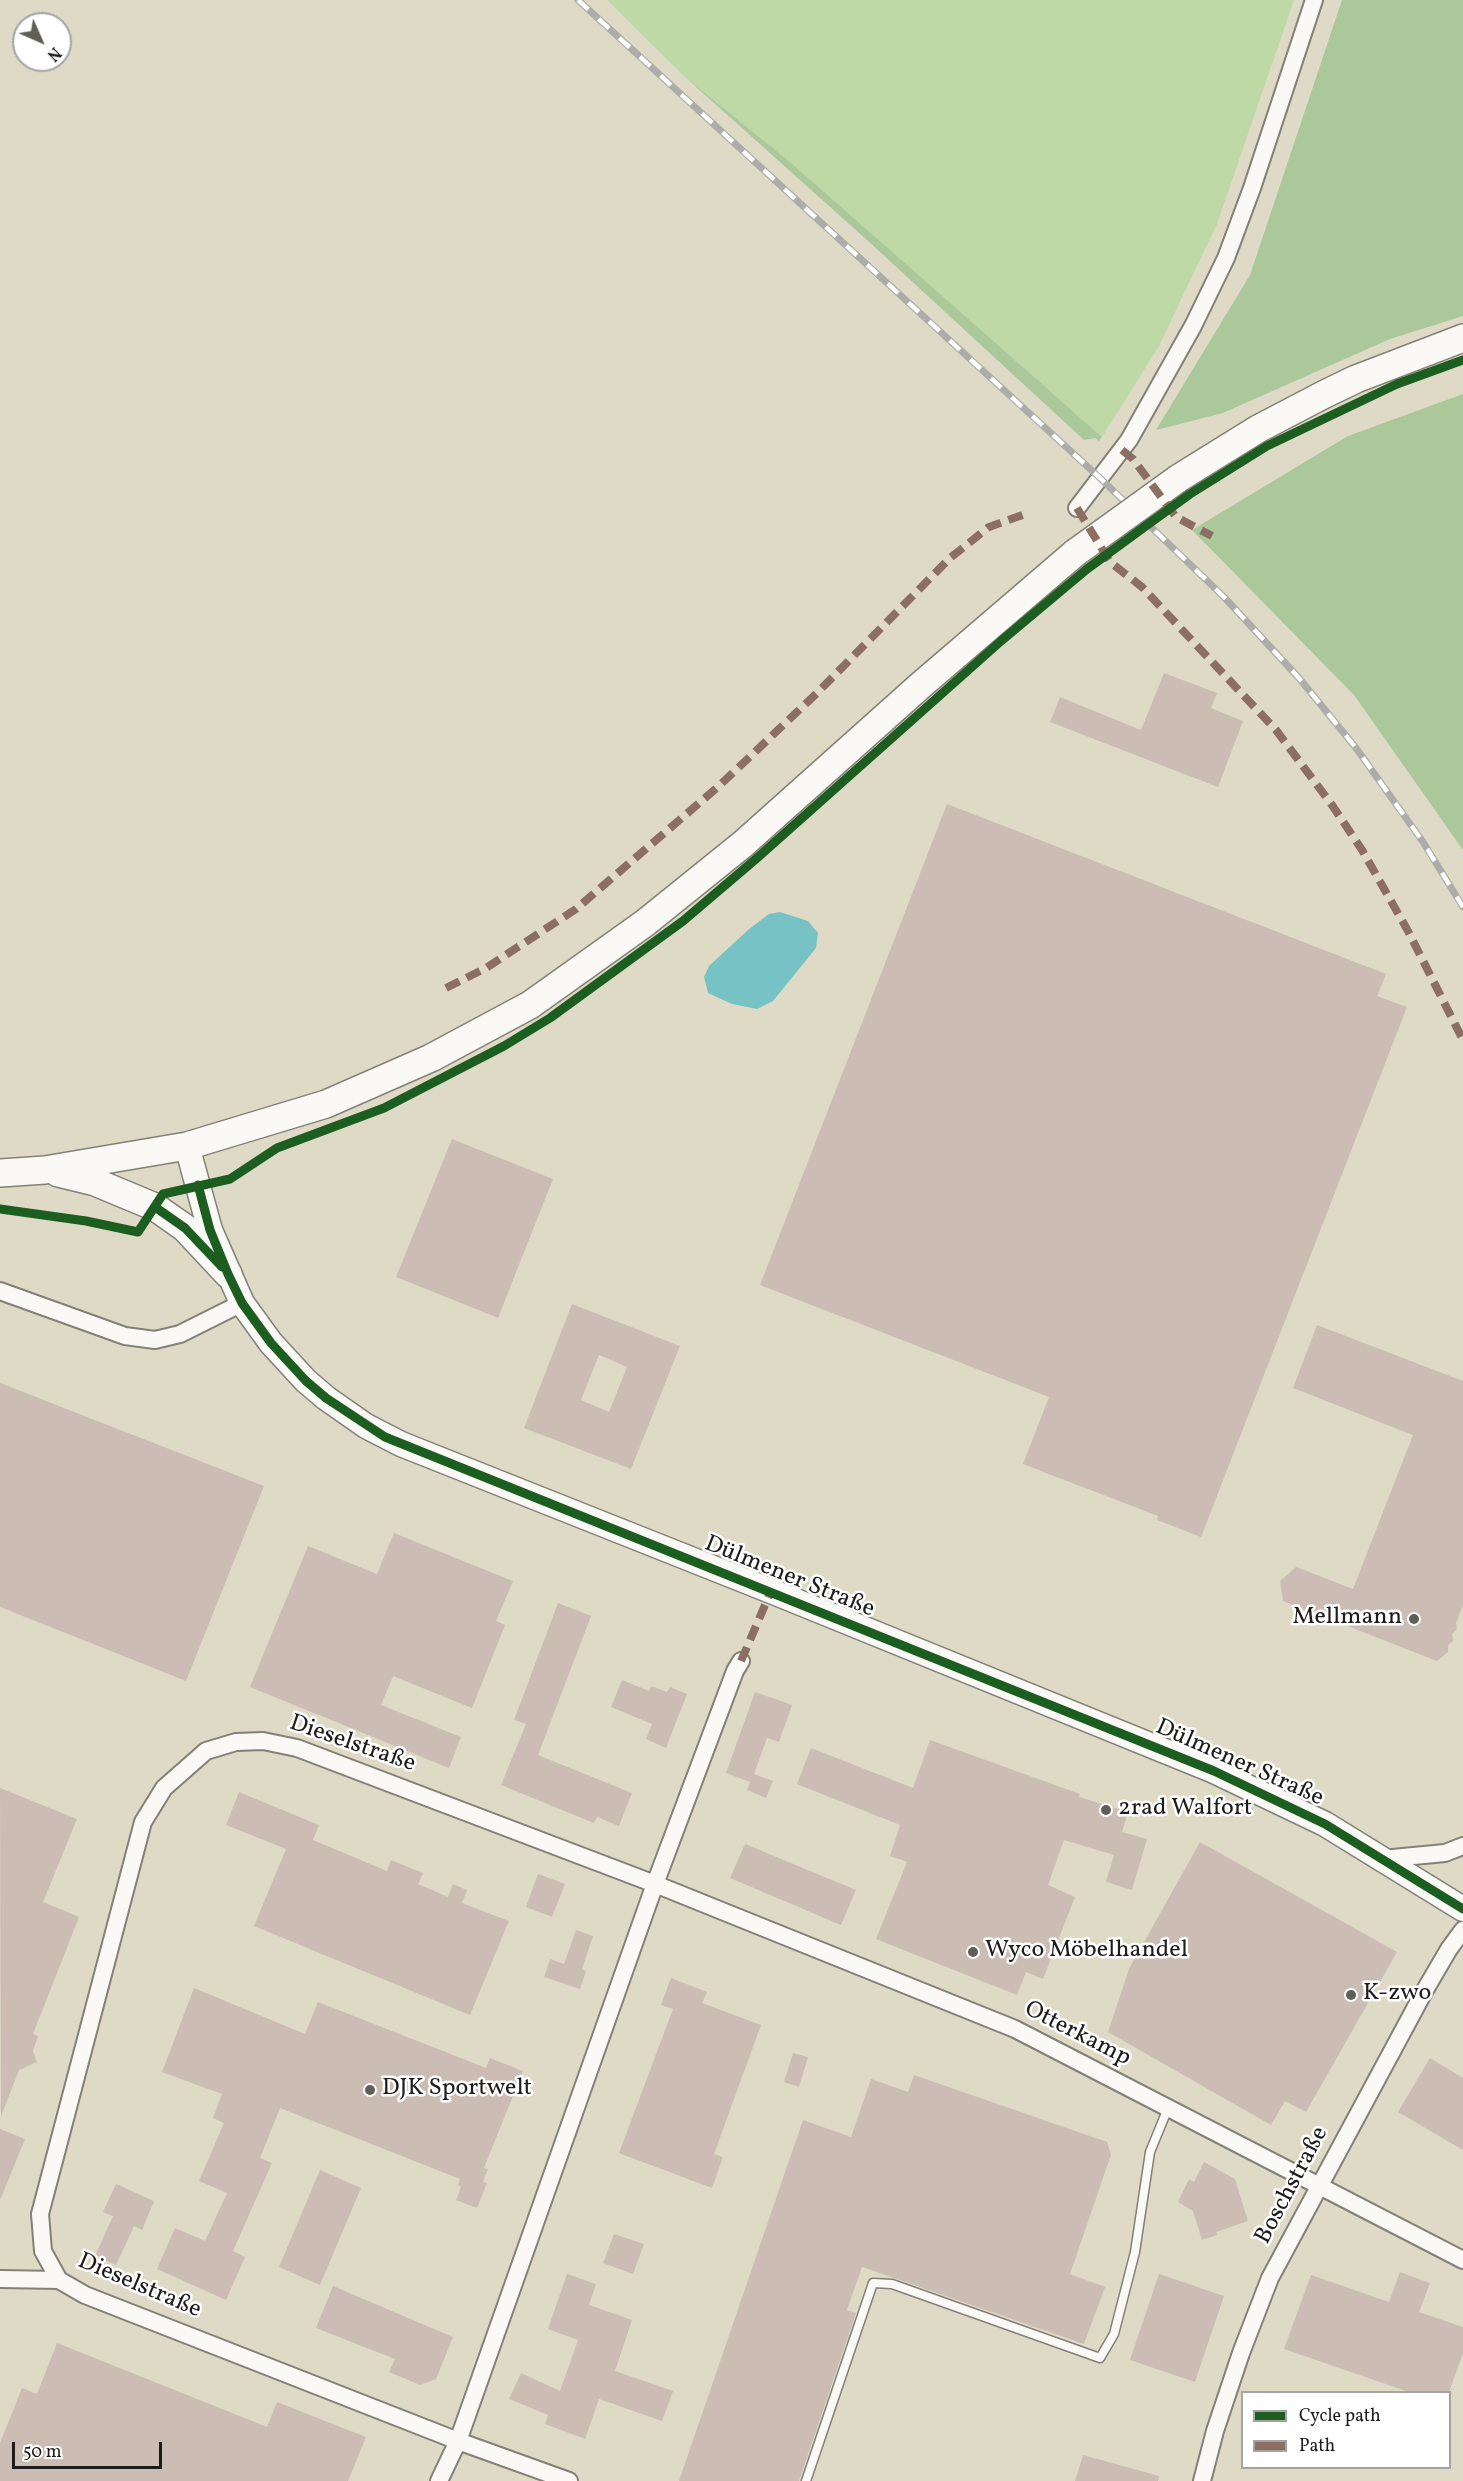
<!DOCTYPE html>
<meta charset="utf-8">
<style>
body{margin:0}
#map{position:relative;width:1463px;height:2481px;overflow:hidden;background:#dedac6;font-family:Vollkorn,serif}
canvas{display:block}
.legend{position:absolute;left:1241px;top:2391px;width:210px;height:78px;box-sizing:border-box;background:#fff;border:2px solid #a4a4a4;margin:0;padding:8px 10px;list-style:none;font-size:18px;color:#1c1c1c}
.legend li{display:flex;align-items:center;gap:12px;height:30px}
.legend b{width:30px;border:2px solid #a4a4a4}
.north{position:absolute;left:12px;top:12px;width:60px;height:60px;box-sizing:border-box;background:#fff;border:2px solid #a4a4a4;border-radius:50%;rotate:135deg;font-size:16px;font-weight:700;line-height:24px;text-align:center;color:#1c1c1c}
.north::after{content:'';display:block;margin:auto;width:21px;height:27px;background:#605e58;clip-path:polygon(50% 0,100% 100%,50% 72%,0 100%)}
.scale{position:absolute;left:12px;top:2442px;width:150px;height:27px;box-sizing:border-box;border:3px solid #1c1c1c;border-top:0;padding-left:8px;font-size:18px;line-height:21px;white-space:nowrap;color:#1c1c1c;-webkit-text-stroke:4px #fff;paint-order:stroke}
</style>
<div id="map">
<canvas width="1463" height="2481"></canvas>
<ul class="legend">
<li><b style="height:8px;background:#1b5e20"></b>Cycle path</li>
<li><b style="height:8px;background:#8d6e63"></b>Path</li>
</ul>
<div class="north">N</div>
<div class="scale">50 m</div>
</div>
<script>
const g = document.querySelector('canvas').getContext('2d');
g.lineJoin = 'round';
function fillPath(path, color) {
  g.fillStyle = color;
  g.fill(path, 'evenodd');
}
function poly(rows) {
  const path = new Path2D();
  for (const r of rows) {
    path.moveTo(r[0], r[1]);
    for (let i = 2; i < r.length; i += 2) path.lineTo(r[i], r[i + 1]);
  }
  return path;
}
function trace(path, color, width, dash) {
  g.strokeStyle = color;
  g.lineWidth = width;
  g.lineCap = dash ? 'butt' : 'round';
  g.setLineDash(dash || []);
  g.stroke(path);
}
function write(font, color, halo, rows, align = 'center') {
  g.font = font + ' Vollkorn,serif';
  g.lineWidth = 5;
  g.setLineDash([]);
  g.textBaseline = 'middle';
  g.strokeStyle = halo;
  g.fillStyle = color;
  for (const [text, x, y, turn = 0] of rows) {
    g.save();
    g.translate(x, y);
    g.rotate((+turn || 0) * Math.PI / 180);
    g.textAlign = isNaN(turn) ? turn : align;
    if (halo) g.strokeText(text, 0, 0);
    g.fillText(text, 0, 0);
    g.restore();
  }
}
fillPath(poly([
 [607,0,1294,0,1217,224,1159,346,1102,437,790,162,685,77]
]), '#bed9a5');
fillPath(poly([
 [1342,0,1463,0,1463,316,1390,339,1223,413,1156,430,1250,275],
 [685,77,790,162,956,308,1102,437,1099,441,1095,438,1084,440,867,240],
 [1463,394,1463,850,1354,695,1192,530,1348,436]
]), '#abc89a');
fillPath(poly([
 [780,912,808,921,818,933,816,948,773,1001,757,1009,732,1004,708,993,704,977,709,966,748,930,769,914]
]), '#76c2c5');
fillPath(poly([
 [1164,673,1217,693,1211,708,1243,721,1218,787,1050,722,1060,697,1141,730],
 [947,804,1386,974,1377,996,1407,1007,1201,1537,1157,1520,1158,1516,1023,1464,1049,1397,760,1285],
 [452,1139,553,1179,498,1318,396,1277],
 [572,1304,680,1346,631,1469,524,1428],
 [599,1355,627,1367,609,1412,581,1400],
 [1317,1325,1463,1381,1463,1605,1456,1623,1457,1629,1452,1634,1453,1641,1448,1645,1448,1652,1437,1661,1283,1601,1280,1581,1296,1567,1353,1589,1413,1435,1293,1388],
 [0,1383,264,1486,186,1681,0,1607],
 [394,1533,513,1581,496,1621,505,1625,472,1708,393,1676,381,1705,461,1737,449,1768,250,1687,308,1546,377,1574],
 [558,1603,591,1616,538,1755,632,1793,619,1826,597,1817,594,1823,501,1785,526,1724,514,1720],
 [622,1680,649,1691,651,1686,667,1692,670,1687,687,1694,666,1748,646,1739,652,1724,611,1707],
 [755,1692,792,1705,779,1742,767,1738,754,1774,773,1781,766,1798,747,1790,750,1782,726,1773],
 [930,1740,1080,1794,1079,1797,1128,1812,1122,1832,1147,1839,1132,1890,1106,1882,1114,1855,1064,1840,1048,1885,1075,1897,1043,1979,1026,1972,1017,1995,876,1939,907,1862,890,1856,900,1825,797,1784,811,1748,913,1788],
 [0,1788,77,1819,43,1902,79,1917,33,2034,38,2036,33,2051,37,2062,19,2070,1,2116],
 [239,1792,319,1825,313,1840,387,1871,391,1860,423,1873,418,1884,448,1897,453,1884,467,1890,462,1903,509,1921,470,2015,254,1926,286,1849,226,1825],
 [1200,1842,1397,1952,1306,2112,1285,2101,1271,2125,1108,2032,1129,1969],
 [745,1844,856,1890,841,1925,730,1878],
 [538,1874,565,1884,552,1917,526,1907],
 [576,1930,593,1936,582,1969,586,1971,580,1989,544,1977,550,1959,564,1964],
 [671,1978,707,1992,702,2003,761,2025,714,2154,723,2157,712,2188,619,2153,673,2009,661,2005],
 [194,1988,305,2034,318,2002,486,2068,490,2058,523,2071,484,2168,488,2169,483,2182,487,2183,477,2208,456,2200,461,2187,458,2184,460,2179,280,2108,260,2158,272,2163,233,2251,245,2257,226,2300,157,2269,175,2228,205,2241,227,2193,199,2181,224,2123,213,2118,222,2094,162,2072],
 [793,2053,808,2057,799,2087,784,2082],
 [1430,2058,1463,2078,1463,2150,1398,2112],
 [914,2075,1107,2142,1111,2155,1070,2274,1105,2287,1084,2344,862,2267,847,2310,856,2313,799,2481,679,2481,803,2120,851,2137,871,2079,908,2092],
 [0,2129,25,2139,1,2198,0,2198],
 [1204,2162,1235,2179,1248,2221,1216,2232,1217,2235,1202,2240,1193,2211,1178,2202,1189,2179,1194,2182],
 [320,2170,361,2188,320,2285,279,2267],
 [116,2184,154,2201,142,2230,134,2226,116,2265,95,2256,113,2216,103,2212],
 [614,2234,644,2244,633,2274,603,2263],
 [1400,2272,1430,2283,1419,2312,1463,2327,1463,2353,1449,2392,1409,2392,1284,2349,1311,2275,1389,2302],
 [567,2274,596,2284,589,2305,632,2320,615,2371,673,2391,662,2421,599,2399,585,2439,545,2424,548,2415,509,2399,521,2373,560,2391,578,2340,548,2329],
 [1159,2274,1224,2296,1195,2382,1130,2360],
 [333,2286,453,2337,436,2379,420,2385,389,2372,395,2359,316,2328],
 [57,2343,267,2427,277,2402,366,2437,348,2481,0,2481,0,2443,22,2388,37,2394],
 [1083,2455,1159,2476,1158,2481,1075,2481]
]), '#cbbdb3');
const lane = poly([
 [806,2481,873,2283,892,2284,1100,2358,1114,2334,1135,2252,1150,2152,1168,2108]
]);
const street = poly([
 [1077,508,1129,440,1193,326,1226,258,1252,188,1314,0],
 [0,1291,125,1336,155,1340,180,1334,242,1303],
 [1382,1859,1445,1853,1463,1846],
 [0,2279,59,2280],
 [439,2481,458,2441,655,1884,735,1671,741,1661],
 [569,2481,458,2441,85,2295,59,2280,43,2251,40,2214,143,1822,164,1788,206,1751,236,1742,263,1741,297,1748,655,1884,1015,2029,1463,2260],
 [1202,2481,1215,2431,1241,2353,1270,2278,1425,1990,1449,1949,1463,1930]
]);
const secondary = poly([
 [187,1146,210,1230,242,1303,271,1343,306,1381,326,1398,366,1426,401,1444,771,1591,1214,1771,1325,1824,1463,1909]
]);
const primary = poly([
 [1179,478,1258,429,1323,395,1356,379,1463,338],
 [0,1173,45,1170,187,1146,326,1104,431,1058,530,1005,645,923,743,844,921,685,1075,553],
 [58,1173,95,1182,155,1207,185,1228,228,1274]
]);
trace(lane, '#838177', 11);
trace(street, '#838177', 20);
trace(secondary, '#838177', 27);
trace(primary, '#838177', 30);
trace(lane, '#faf9f6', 8);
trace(street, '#faf9f6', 16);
trace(secondary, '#faf9f6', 24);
trace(primary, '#faf9f6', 27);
const rail = poly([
 [578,0,1100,478,1224,597,1299,678,1356,748,1423,842,1463,907]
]);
trace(rail, '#adaca9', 7);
trace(rail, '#fff', 4.5, [14]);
const primaryBridge = poly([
 [1075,553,1179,478]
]);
trace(primaryBridge, '#838177', 30, []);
trace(primaryBridge, '#faf9f6', 27);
trace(poly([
 [1122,450,1133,459,1176,517,1212,536],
 [1077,508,1110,562,1142,587,1276,730,1332,805,1362,850,1408,931,1463,1040],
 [446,988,486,968,576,909,719,786,817,693,950,558,989,527,1028,513],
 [741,1661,771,1591]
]), '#8d6e63', 8, [15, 8]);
trace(poly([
 [198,1185,210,1230,228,1274,242,1303,271,1343,306,1381,326,1398,385,1437,1214,1771,1325,1824,1463,1909],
 [155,1207,185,1228,222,1267],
 [0,1209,86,1221,138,1232,163,1194,230,1179,277,1148,384,1108,504,1046,550,1018,683,921,757,858,1001,641,1087,569,1147,525,1190,494,1267,446,1397,384,1463,360]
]), '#1b5e20', 9);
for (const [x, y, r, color] of [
 [1414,1619,6,"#605e58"],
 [1106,1810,6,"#605e58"],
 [973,1952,6,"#605e58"],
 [1351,1995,6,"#605e58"],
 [370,2090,6,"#605e58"]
]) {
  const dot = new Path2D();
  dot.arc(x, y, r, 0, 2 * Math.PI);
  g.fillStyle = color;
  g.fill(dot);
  trace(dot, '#fff', 2);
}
write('24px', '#1c1c1c', '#fff', [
 ["Dülmener Straße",789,1578,22],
 ["Dieselstraße",352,1745,19],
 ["Dülmener Straße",1239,1764,24],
 ["Otterkamp",1077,2035,27],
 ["Boschstraße",1293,2186,-62],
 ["Dieselstraße",139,2287,23]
]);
write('24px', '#1c1c1c', '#fff', [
 ["Mellmann",1402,1619,"right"],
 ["2rad Walfort",1118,1810],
 ["Wyco Möbelhandel",985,1952],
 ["K-zwo",1363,1995],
 ["DJK Sportwelt",382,2090]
], 'left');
</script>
